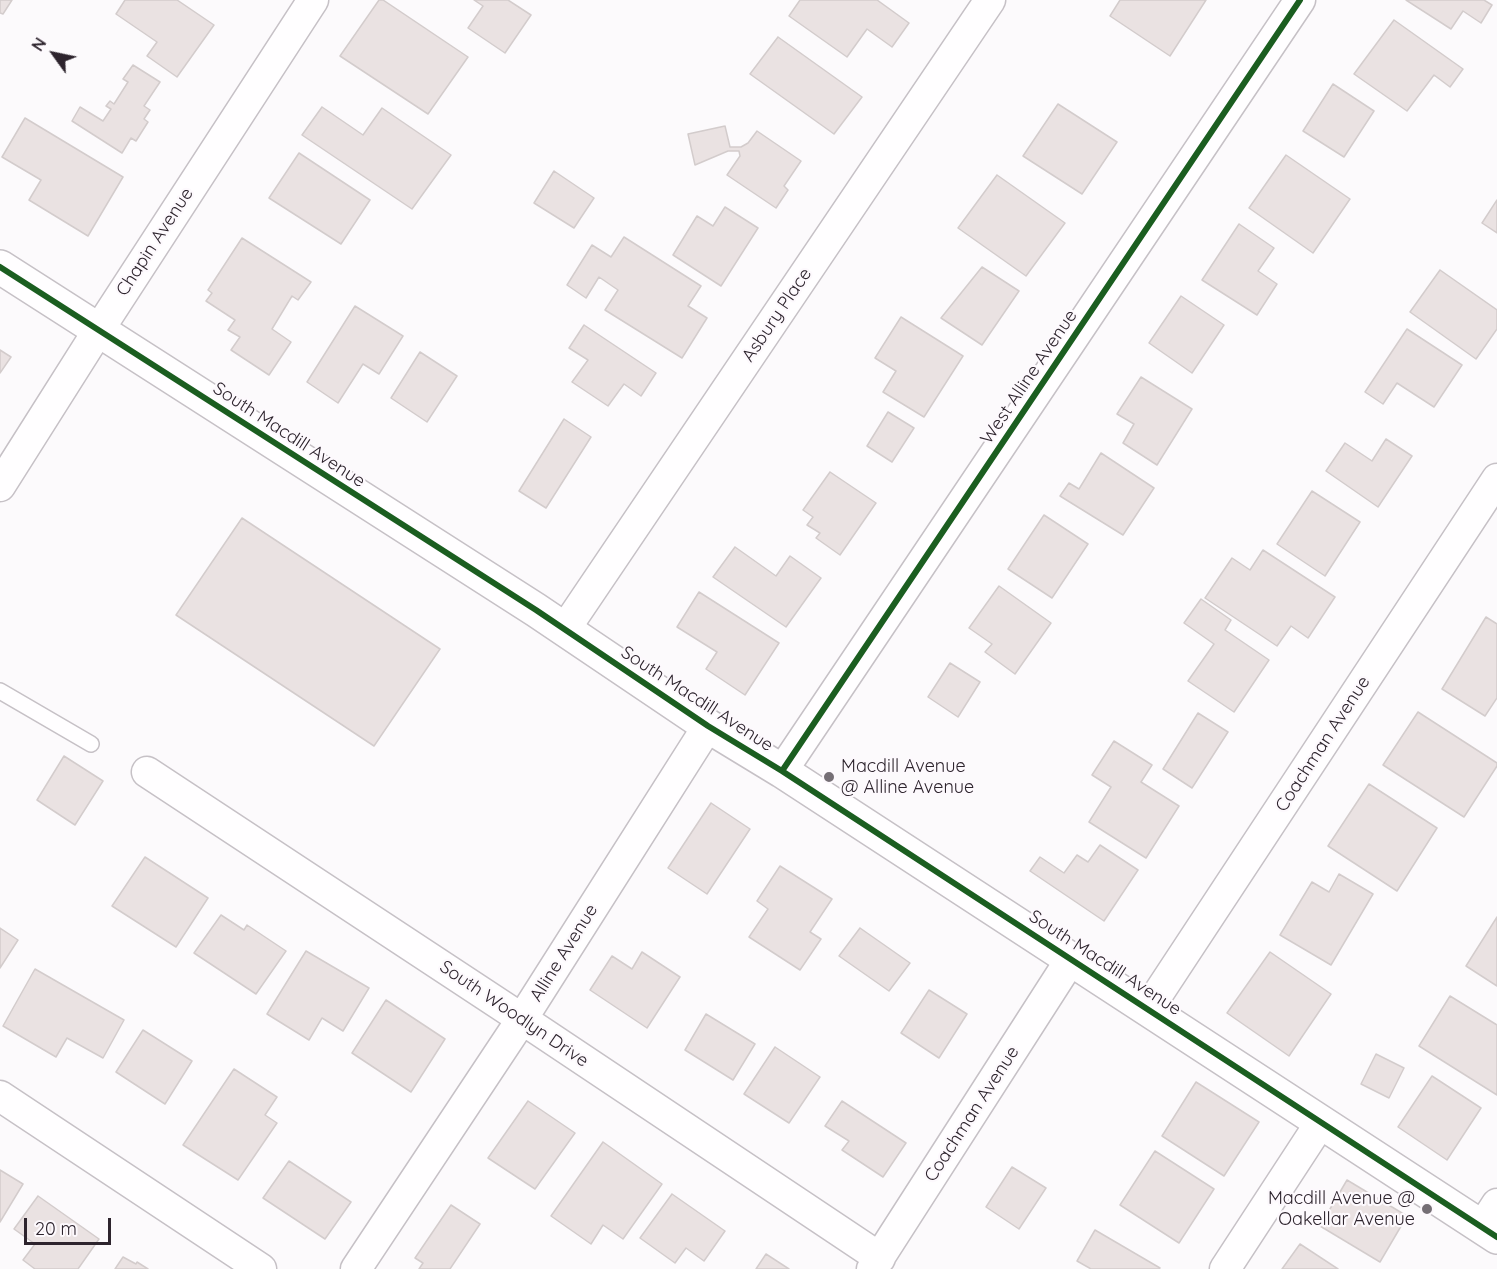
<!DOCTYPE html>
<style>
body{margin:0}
#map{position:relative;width:1497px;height:1269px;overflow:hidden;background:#fcfafc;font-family:Quicksand,sans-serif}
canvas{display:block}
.north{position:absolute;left:24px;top:24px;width:60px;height:60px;-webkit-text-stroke:4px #fdf9fd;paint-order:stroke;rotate:303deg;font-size:16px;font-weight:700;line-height:24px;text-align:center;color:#2d242d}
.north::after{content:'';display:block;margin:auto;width:21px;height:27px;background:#2d242d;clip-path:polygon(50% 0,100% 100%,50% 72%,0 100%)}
.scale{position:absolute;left:24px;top:1218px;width:87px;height:27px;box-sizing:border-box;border:3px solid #2d242d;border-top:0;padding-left:8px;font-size:18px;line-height:21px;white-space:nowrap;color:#2d242d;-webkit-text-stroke:4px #fdf9fd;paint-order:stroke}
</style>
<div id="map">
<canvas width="1497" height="1269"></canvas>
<div class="north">N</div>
<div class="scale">20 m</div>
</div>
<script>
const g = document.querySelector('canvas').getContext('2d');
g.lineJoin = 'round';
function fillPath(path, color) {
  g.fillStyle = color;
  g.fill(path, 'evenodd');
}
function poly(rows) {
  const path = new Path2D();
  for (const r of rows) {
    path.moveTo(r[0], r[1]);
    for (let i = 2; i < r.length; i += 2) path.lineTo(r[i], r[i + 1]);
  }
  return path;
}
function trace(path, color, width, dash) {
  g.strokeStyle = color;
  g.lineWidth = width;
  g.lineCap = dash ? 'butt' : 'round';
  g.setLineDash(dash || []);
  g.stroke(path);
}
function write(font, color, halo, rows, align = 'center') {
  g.font = font + ' Quicksand,sans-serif';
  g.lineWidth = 4.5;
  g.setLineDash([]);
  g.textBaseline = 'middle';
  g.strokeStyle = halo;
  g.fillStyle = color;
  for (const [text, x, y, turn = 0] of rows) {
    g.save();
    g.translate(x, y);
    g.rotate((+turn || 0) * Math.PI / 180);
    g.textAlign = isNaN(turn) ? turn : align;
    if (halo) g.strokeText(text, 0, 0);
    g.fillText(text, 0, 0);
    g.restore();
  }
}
const building = poly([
 [0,0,12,0,3,14,0,13,0,0],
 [125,0,177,0,214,25,177,77,147,56,157,42,116,14,125,0],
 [379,0,383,0,468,57,428,114,340,56,379,0],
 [474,0,508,0,531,15,505,53,468,28,483,6,474,0],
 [800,0,877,0,909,23,892,47,867,29,847,57,789,16,800,0],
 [1120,0,1206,0,1170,56,1110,16,1120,0],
 [1406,0,1484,0,1492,5,1481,23,1463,11,1451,29,1406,0],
 [1394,20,1463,69,1450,87,1434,75,1407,111,1354,74,1394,20],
 [778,37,862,97,834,134,750,74,778,37],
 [133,65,160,82,144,106,150,110,144,119,148,122,136,141,131,138,122,153,72,121,80,107,103,121,111,109,106,106,110,101,114,104,128,82,123,79,133,65],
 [1333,84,1374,111,1344,157,1303,131,1333,84],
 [1058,104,1117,142,1082,194,1023,156,1058,104],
 [322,107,363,135,382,108,451,155,412,209,302,135,322,107],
 [25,118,123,177,88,236,29,200,41,180,2,157,25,118],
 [725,126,730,147,741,147,748,143,757,131,801,161,784,186,788,190,776,208,727,175,740,156,739,151,728,151,695,165,688,134,725,126],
 [299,153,370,200,341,244,269,198,299,153],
 [1286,155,1350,199,1313,253,1249,208,1286,155],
 [554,171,594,198,574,228,534,203,554,171],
 [997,175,1065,223,1026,276,958,228,997,175],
 [1497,200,1497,233,1482,223,1497,200],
 [725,207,758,228,721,286,673,255,697,216,713,226,725,207],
 [1239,224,1274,248,1258,271,1277,284,1257,315,1202,280,1239,224],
 [624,237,701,286,688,306,707,318,682,358,605,310,618,290,599,277,586,298,567,285,592,245,611,257,624,237],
 [242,238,311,282,298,300,292,296,272,329,291,342,269,375,231,350,240,337,228,330,235,320,206,301,212,293,208,290,242,238],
 [982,267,1019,291,982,345,941,318,982,267],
 [1440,270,1497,310,1497,329,1476,359,1410,312,1440,270],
 [1181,296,1224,325,1192,373,1149,343,1181,296],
 [355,306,403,336,379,374,363,364,338,403,307,382,355,306],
 [901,317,963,356,924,417,883,392,896,371,875,358,901,317],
 [584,325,656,373,641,396,624,384,608,406,572,382,588,360,569,348,584,325],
 [1407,329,1462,365,1434,407,1397,383,1383,404,1365,392,1407,329],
 [0,350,11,357,0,373,0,350],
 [420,352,457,376,427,422,391,398,420,352],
 [1141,377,1192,409,1157,465,1123,443,1134,424,1117,414,1141,377],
 [888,412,914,428,892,462,867,446,888,412],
 [564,419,591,437,546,508,519,491,564,419],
 [1386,439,1412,456,1378,507,1326,471,1345,443,1372,461,1386,439],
 [1101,453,1154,488,1123,535,1060,496,1069,483,1079,489,1101,453],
 [830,472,876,503,840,555,816,538,820,533,807,525,813,517,803,510,830,472],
 [1312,491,1360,522,1325,576,1277,544,1312,491],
 [1044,515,1088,544,1052,598,1008,569,1044,515],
 [242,518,440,649,374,746,176,615,242,518],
 [735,547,776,576,790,556,821,578,786,627,713,577,735,547],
 [1263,550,1335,597,1308,638,1291,626,1277,646,1205,598,1232,558,1250,570,1263,550],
 [999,586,1051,623,1015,674,985,652,992,644,969,628,999,586],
 [699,592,779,643,745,695,706,669,717,652,677,627,699,592],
 [1201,599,1231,620,1225,630,1269,660,1234,712,1188,681,1214,644,1184,623,1201,599],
 [1486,617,1497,624,1497,698,1485,716,1442,689,1486,617],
 [950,663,980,682,958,717,928,697,950,663],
 [1418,712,1497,763,1497,766,1464,817,1383,765,1418,712],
 [1198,713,1228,732,1192,788,1163,769,1198,713],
 [1114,741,1152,765,1141,782,1179,806,1146,858,1089,822,1111,787,1092,775,1114,741],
 [64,756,103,781,75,825,37,800,64,756],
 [1369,784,1437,828,1397,891,1328,846,1369,784],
 [711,803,750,829,707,894,668,868,711,803],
 [1100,845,1138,870,1104,921,1030,871,1040,857,1064,873,1077,855,1088,862,1100,845],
 [145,857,208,898,176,947,112,906,145,857],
 [780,866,832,899,810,932,821,939,800,970,749,937,768,909,757,901,780,866],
 [1339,874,1373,894,1331,965,1280,935,1312,882,1329,892,1339,874],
 [221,915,244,930,247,925,286,951,256,994,194,953,221,915],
 [1497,917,1497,986,1466,966,1497,917],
 [0,928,18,940,0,968,0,928],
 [860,928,910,963,889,991,839,956,860,928],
 [306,951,369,988,343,1031,322,1018,309,1040,267,1014,306,951],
 [642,952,680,977,647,1028,590,990,612,956,632,969,642,952],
 [1270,952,1331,994,1289,1056,1227,1013,1270,952],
 [35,969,124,1020,103,1058,67,1038,56,1057,3,1026,35,969],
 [929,990,967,1014,939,1058,901,1033,929,990],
 [1450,996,1497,1025,1497,1095,1419,1046,1450,996],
 [386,1000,445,1039,411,1092,352,1053,386,1000],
 [706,1014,755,1044,733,1080,685,1050,706,1014],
 [143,1030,192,1061,165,1104,116,1072,143,1030],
 [775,1047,820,1077,789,1123,744,1094,775,1047],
 [1376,1054,1404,1068,1389,1098,1361,1084,1376,1054],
 [234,1069,277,1097,265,1115,277,1123,238,1180,183,1145,234,1069],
 [1432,1076,1481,1108,1447,1160,1398,1127,1432,1076],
 [1196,1082,1259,1122,1224,1176,1162,1136,1196,1082],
 [528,1101,575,1133,535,1189,488,1158,528,1101],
 [842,1101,906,1143,883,1177,842,1150,849,1141,825,1126,842,1101],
 [603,1142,662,1184,623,1239,603,1225,591,1244,551,1216,603,1142],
 [1155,1151,1214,1189,1179,1243,1120,1205,1155,1151],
 [289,1161,351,1202,325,1239,263,1198,289,1161],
 [1012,1167,1046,1188,1019,1229,986,1207,1012,1167],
 [0,1170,23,1184,0,1222,0,1170],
 [1347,1180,1407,1216,1380,1262,1320,1226,1347,1180],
 [672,1194,725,1231,704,1261,686,1248,675,1263,640,1238,672,1194],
 [38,1196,99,1239,78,1269,35,1269,23,1260,35,1244,14,1229,38,1196],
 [451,1205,480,1224,450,1269,419,1269,423,1263,415,1258,451,1205],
 [1095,1230,1160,1268,1159,1269,1091,1269,1077,1261,1095,1230],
 [1300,1244,1338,1269,1282,1269,1300,1244],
 [766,1254,789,1269,756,1269,766,1254],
 [123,1257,136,1264,137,1262,148,1269,115,1269,123,1257]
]);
fillPath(building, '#eae2e2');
trace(building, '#d3cccc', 1.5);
const service = poly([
 [0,691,91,744]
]);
const minor = poly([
 [0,486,98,331,313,0],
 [565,629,990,0],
 [782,771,1300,0],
 [147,772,522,1019,880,1258],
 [1148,1009,1497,479],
 [0,1096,261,1269],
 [1482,1227,1497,1204],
 [356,1269,522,1019,708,726],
 [872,1269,1071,959],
 [1225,1269,1321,1122]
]);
const tertiary = poly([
 [0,267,536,610,708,726,782,771,1497,1237]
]);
trace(service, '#c6c1c6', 18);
trace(minor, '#c6c1c6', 33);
trace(tertiary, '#c6c1c6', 36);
trace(service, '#fffeff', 15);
trace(minor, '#fffeff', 30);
trace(tertiary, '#fffeff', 33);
trace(poly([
 [0,267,536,610,708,726,782,771,1497,1237],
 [782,771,1300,0]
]), '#1b5e20', 6);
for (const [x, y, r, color] of [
 [829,777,6,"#756f75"],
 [1427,1209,6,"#756f75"]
]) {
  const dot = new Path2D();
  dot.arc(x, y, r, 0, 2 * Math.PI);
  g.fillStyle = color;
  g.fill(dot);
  trace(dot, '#fdf9fd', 2);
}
write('18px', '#2d242d', '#fdf9fd', [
 ["Chapin Avenue",155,242,-57],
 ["Asbury Place",777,315,-56],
 ["West Alline Avenue",1029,377,-56],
 ["South Macdill Avenue",289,435,33],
 ["South Macdill Avenue",697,699,33],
 ["Coachman Avenue",1323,744,-57],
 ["Alline Avenue",564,953,-58],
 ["South Macdill Avenue",1105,963,33],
 ["South Woodlyn Drive",514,1014,34],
 ["Coachman Avenue",972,1114,-57]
]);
write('18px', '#2d242d', '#fdf9fd', [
 ["Macdill Avenue",841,767],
 ["@ Alline Avenue",841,788],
 ["Macdill Avenue @",1415,1199,"right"],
 ["Oakellar Avenue",1415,1220,"right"]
], 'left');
</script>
